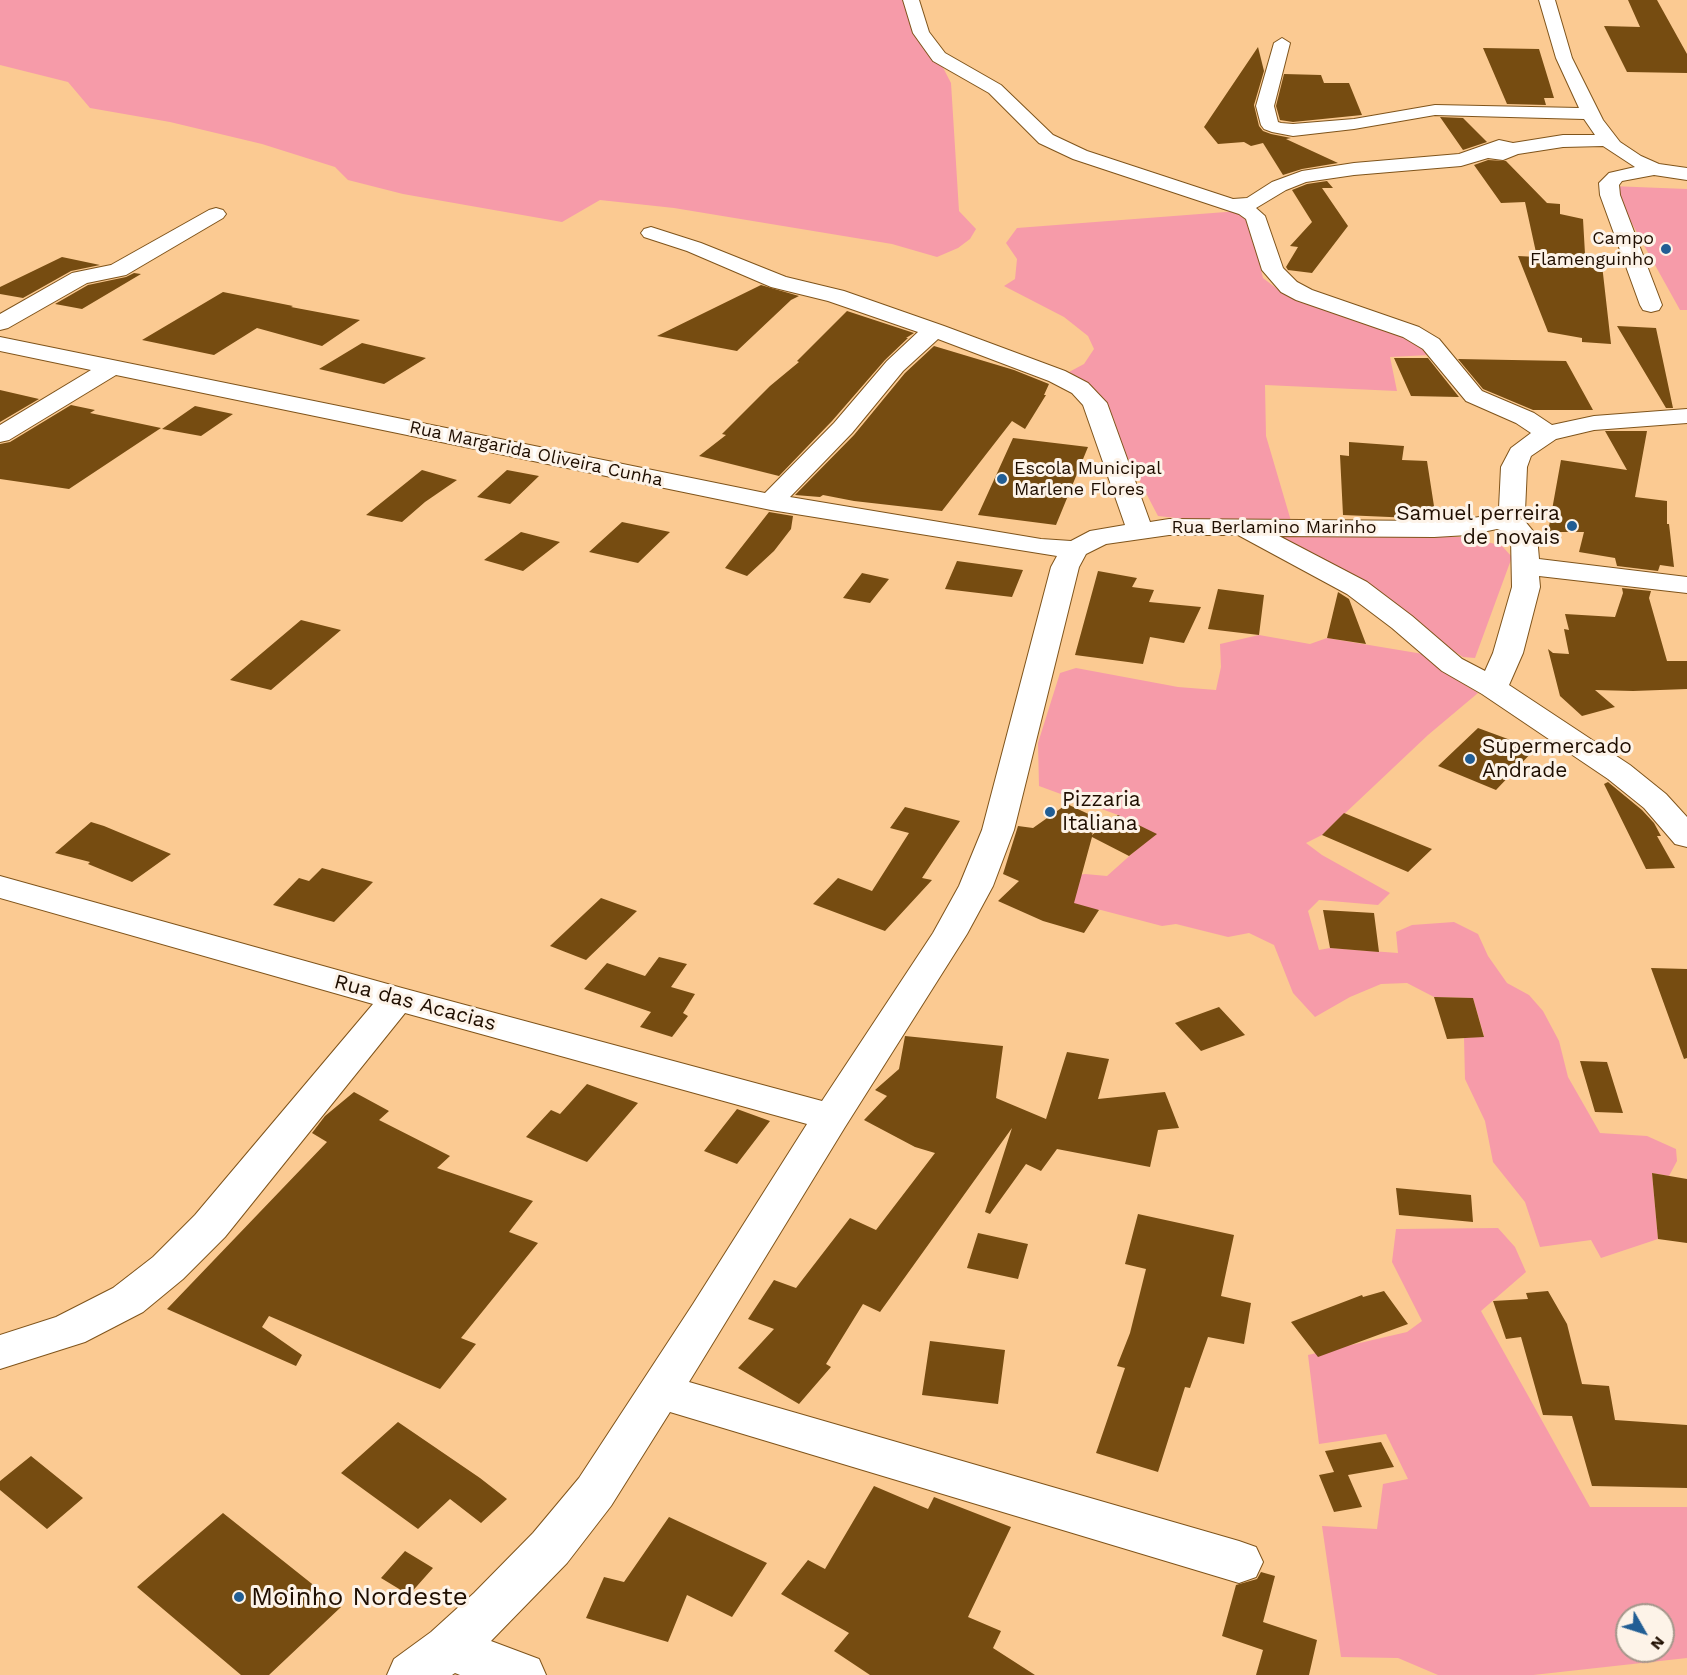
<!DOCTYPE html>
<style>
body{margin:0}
#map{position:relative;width:1687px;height:1675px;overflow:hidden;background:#fbca92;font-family:"Work Sans",sans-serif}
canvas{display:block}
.north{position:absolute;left:1615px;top:1603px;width:60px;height:60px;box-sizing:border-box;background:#fdf3e8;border:2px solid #a4978b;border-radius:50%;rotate:129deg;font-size:16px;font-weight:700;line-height:24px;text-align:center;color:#1f0e00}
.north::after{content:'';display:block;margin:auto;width:21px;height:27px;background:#225e94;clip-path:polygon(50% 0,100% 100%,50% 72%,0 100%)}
</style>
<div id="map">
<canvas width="1687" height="1675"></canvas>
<div class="north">N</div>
</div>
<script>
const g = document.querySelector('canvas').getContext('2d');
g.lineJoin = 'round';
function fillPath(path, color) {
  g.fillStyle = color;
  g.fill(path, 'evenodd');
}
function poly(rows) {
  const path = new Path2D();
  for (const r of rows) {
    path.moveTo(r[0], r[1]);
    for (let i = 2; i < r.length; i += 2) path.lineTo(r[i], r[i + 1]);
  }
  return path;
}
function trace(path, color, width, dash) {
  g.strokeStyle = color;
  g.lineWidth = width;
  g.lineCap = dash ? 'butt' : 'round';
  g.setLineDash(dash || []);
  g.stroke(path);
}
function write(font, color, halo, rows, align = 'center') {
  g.font = font + ' "Work Sans",sans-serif';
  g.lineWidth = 6;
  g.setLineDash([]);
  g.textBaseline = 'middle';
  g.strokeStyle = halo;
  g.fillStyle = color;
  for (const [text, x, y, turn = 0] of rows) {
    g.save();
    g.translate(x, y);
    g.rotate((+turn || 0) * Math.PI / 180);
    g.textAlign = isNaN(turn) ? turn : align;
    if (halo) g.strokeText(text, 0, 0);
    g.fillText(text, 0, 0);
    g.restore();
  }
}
fillPath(poly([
 [0,0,908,0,951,83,959,211,976,229,970,239,958,248,937,257,892,244,674,208,600,200,562,222,403,194,348,180,335,167,262,144,170,122,90,108,68,82,0,65],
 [1611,186,1687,189,1687,310,1680,310],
 [1239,211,1250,225,1263,278,1280,291,1407,338,1425,350,1430,355,1390,357,1397,391,1265,385,1266,436,1291,521,1194,520,1158,516,1124,451,1113,417,1099,396,1069,372,1084,364,1094,349,1088,336,1064,317,1004,286,1015,279,1017,259,1006,243,1017,228],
 [1281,537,1469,537,1502,546,1512,557,1475,658,1463,657,1281,541],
 [1259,635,1310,644,1327,638,1429,655,1451,676,1478,693,1428,735,1322,835,1306,843,1322,855,1390,893,1378,905,1319,900,1308,911,1319,950,1330,948,1398,953,1396,932,1412,925,1454,922,1478,934,1488,956,1507,983,1529,995,1543,1011,1559,1041,1568,1077,1600,1133,1647,1136,1676,1149,1677,1161,1669,1176,1652,1173,1658,1239,1601,1258,1591,1240,1540,1247,1525,1202,1493,1162,1485,1121,1465,1079,1464,1038,1484,1036,1473,998,1434,997,1407,983,1381,984,1350,997,1315,1017,1293,993,1274,945,1249,933,1228,937,1176,924,1162,926,1101,910,1061,906,1059,878,1085,874,1107,876,1135,851,1118,815,1039,786,1038,743,1060,673,1076,668,1178,687,1216,690,1221,667,1220,644],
 [1498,1228,1515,1247,1526,1272,1481,1311,1590,1507,1687,1507,1687,1658,1533,1675,1438,1675,1398,1658,1341,1657,1322,1526,1377,1529,1383,1484,1408,1479,1386,1434,1319,1444,1308,1355,1407,1332,1422,1321,1392,1262,1396,1229],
 [1627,1615,1663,1615,1663,1651,1627,1651]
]), '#f69ba9');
fillPath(poly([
 [1628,0,1657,0,1687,54,1687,73,1627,72,1604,26,1640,27],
 [1258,47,1264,71,1254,105,1259,126,1263,131,1271,134,1291,138,1286,139,1338,163,1302,169,1283,175,1263,143,1251,146,1244,142,1218,144,1204,127],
 [1483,48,1539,49,1554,98,1544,98,1546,105,1507,104],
 [1284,74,1321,75,1324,83,1349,83,1362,115,1293,122,1280,120,1276,106],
 [1440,117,1463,118,1487,142,1463,150],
 [1488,160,1506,161,1547,203,1560,204,1560,214,1583,219,1585,254,1601,256,1611,344,1582,342,1582,338,1548,332,1518,256,1537,257,1525,202,1501,203,1474,165],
 [1327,181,1333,188,1322,188,1348,226,1312,273,1288,270,1286,267,1298,247,1290,246,1312,222,1292,190,1307,184],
 [62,257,100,265,71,271,23,298,0,294,0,287],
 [134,273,141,274,82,309,55,304,88,285,126,277],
 [761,285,799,296,791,300,737,351,657,336],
 [223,292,293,306,291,307,360,320,322,346,257,328,214,355,142,340],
 [847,311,914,333,906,338,908,338,885,360,832,421,779,476,699,456,726,435,722,434,770,386,799,362,797,361],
 [1617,326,1656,328,1673,408,1666,408],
 [362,343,426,358,384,384,319,369],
 [934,346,1014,370,1049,384,1044,395,1046,395,1025,429,1012,421,942,511,854,501,823,495,820,497,795,495,854,435,905,373],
 [1394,358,1428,358,1459,397,1411,396],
 [1458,359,1566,361,1593,410,1533,410,1483,389],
 [0,390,39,399,0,422],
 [71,405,95,410,90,413,161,428,69,489,0,479,0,444,10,442],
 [195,406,233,414,201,436,162,429],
 [1605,431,1647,431,1635,497,1667,501,1667,524,1669,524,1674,567,1660,565,1658,571,1617,566,1615,558,1579,552,1584,532,1548,532,1561,460,1627,470],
 [1013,438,1088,447,1056,525,978,515],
 [1349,442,1404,446,1402,460,1427,461,1436,519,1343,515,1340,455,1349,456],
 [422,470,457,480,425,502,402,522,366,515],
 [507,470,539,476,510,504,477,497],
 [769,512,793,516,791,529,774,551,747,576,725,568],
 [622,522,670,532,638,563,589,552],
 [521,532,560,542,523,571,484,560],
 [957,561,1023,570,1012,597,945,589],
 [1098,571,1137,578,1132,587,1154,590,1149,602,1201,607,1184,643,1150,637,1143,664,1075,655],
 [862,573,889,579,870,603,843,598],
 [1622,588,1651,591,1649,598,1667,661,1687,661,1687,689,1633,691,1595,690,1615,707,1582,716,1560,696,1548,649,1553,653,1569,654,1564,629,1569,630,1565,614,1615,617,1623,593],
 [1218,589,1264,595,1259,635,1208,629],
 [1338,592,1349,599,1366,644,1327,638],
 [301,620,341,630,271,690,230,680],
 [1478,728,1535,749,1496,790,1438,766],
 [1608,782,1642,810,1654,823,1661,836,1657,836,1675,868,1646,869,1604,784],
 [1067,804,1097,818,1092,835,1118,815,1157,834,1129,856,1092,837,1074,903,1099,910,1084,933,1043,921,998,901,1019,881,1003,874,1018,826,1033,828],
 [905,807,960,821,922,878,932,880,885,931,813,904,838,878,872,891,909,833,890,828],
 [1344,813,1432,849,1408,872,1322,835],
 [91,822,104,826,171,854,132,882,88,864,90,862,55,853],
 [322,868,373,882,334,922,273,905,299,878,309,881],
 [601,898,637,911,586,960,550,946],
 [1323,910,1374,913,1379,952,1330,948],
 [659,957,687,964,671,987,695,994,683,1013,688,1016,672,1037,640,1027,651,1012,584,989,607,963,645,976],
 [1651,968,1687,969,1687,1058,1684,1059],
 [1434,997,1473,998,1484,1037,1447,1039],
 [1219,1007,1245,1035,1201,1051,1175,1023],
 [905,1036,1003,1046,996,1098,1046,1119,1067,1052,1109,1059,1098,1099,1165,1092,1179,1128,1158,1130,1150,1167,1057,1149,1041,1171,1026,1164,990,1214,985,1212,1012,1128,880,1312,863,1304,826,1364,831,1367,799,1404,738,1368,774,1329,748,1319,774,1280,796,1288,850,1218,876,1230,935,1153,915,1147,864,1120,887,1096,875,1090,899,1069],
 [1580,1061,1607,1062,1623,1113,1595,1112],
 [587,1084,638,1103,587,1162,526,1137,551,1110,560,1114],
 [354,1092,389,1111,379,1120,450,1156,437,1168,533,1201,509,1232,538,1243,461,1338,476,1344,440,1389,269,1316,262,1327,302,1355,296,1366,167,1309,327,1142,312,1133,325,1116],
 [737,1109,770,1121,737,1164,704,1151],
 [1652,1173,1687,1179,1687,1243,1658,1239],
 [1396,1188,1471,1195,1473,1222,1399,1215],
 [1138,1214,1234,1235,1221,1296,1251,1303,1244,1344,1208,1337,1190,1388,1185,1387,1158,1472,1096,1453,1125,1368,1117,1366,1130,1333,1146,1269,1125,1264],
 [978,1233,1028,1244,1018,1279,967,1268],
 [1384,1291,1408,1324,1318,1357,1291,1322,1362,1295,1363,1297],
 [1548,1291,1567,1324,1582,1384,1609,1386,1615,1420,1687,1425,1687,1488,1592,1486,1572,1416,1543,1415,1521,1337,1506,1339,1493,1301,1528,1299,1526,1293],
 [930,1341,1005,1350,998,1404,922,1395],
 [398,1422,480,1478,507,1499,481,1523,450,1499,418,1529,341,1473],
 [1381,1442,1394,1467,1348,1475,1362,1507,1334,1512,1319,1475,1334,1472,1325,1451],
 [31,1456,83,1498,47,1529,0,1490,0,1481],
 [874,1486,928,1509,934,1497,1011,1527,968,1617,1001,1631,993,1648,1035,1675,870,1675,834,1651,849,1633,781,1594,808,1560,825,1569],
 [223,1513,341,1607,269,1675,241,1675,137,1587],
 [669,1517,767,1563,732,1617,687,1595,668,1642,586,1618,604,1577,624,1582],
 [405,1551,433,1568,409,1595,381,1578],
 [1261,1572,1275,1576,1263,1622,1317,1640,1309,1675,1256,1675,1263,1650,1222,1636,1236,1585,1257,1579]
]), '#764c11');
const minor = poly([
 [903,0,919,0,929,32,945,53,1001,85,1053,135,1087,151,1233,199,1247,198,1272,182,1302,171,1354,163,1459,154,1499,140,1513,143,1563,135,1595,135,1584,119,1435,115,1354,129,1293,136,1272,132,1264,129,1261,125,1256,106,1274,43,1282,38,1290,43,1274,106,1278,122,1281,123,1293,124,1354,119,1435,105,1579,108,1556,58,1539,0,1555,0,1572,58,1603,120,1620,142,1641,156,1659,164,1687,168,1687,180,1654,175,1622,181,1619,185,1620,195,1662,305,1659,310,1651,312,1643,310,1640,305,1600,195,1599,183,1609,173,1635,167,1603,146,1563,147,1518,154,1503,160,1488,158,1461,166,1354,175,1306,182,1286,190,1256,208,1265,216,1283,268,1297,282,1312,290,1419,327,1439,339,1482,391,1534,413,1552,425,1594,416,1687,409,1687,423,1594,430,1556,439,1531,456,1527,467,1525,511,1518,519,1524,520,1537,536,1539,559,1687,577,1687,593,1539,576,1540,587,1523,653,1509,685,1630,765,1666,794,1687,817,1687,847,1675,844,1644,808,1608,779,1482,694,1442,671,1392,628,1347,594,1238,535,1169,535,1106,544,1086,554,1079,567,1014,830,993,886,967,934,845,1127,689,1382,1239,1541,1256,1547,1263,1562,1256,1577,1239,1583,670,1412,611,1506,567,1563,491,1641,539,1659,546,1675,460,1675,455,1673,452,1675,387,1675,394,1659,431,1632,474,1593,533,1533,579,1478,693,1304,807,1124,405,1013,225,1237,183,1279,143,1312,85,1342,0,1369,0,1335,56,1317,113,1288,153,1257,195,1215,373,1004,0,898,0,876,402,988,822,1101,933,933,959,886,982,830,1051,567,1057,556,771,510,116,375,9,440,0,442,0,425,91,370,0,351,0,337,765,493,834,423,887,361,918,332,828,301,771,287,687,251,644,237,641,233,644,229,651,227,701,243,786,277,844,291,944,326,1065,371,1088,383,1107,403,1150,522,1169,519,1434,521,1468,519,1490,515,1499,508,1501,467,1511,448,1531,433,1516,423,1466,401,1423,349,1403,337,1296,300,1281,292,1262,270,1246,219,1239,214,1073,159,1039,143,989,93,933,61,913,33,903,0],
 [938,339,1049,381,1072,393,1083,405,1125,525,1090,531,1071,541,1041,539,790,497,852,433,903,371,938,339],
 [1497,529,1506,532,1511,537,1512,587,1493,653,1485,671,1462,659,1412,616,1367,582,1279,536,1434,537,1468,535,1497,529],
 [216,208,223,210,226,214,223,218,126,275,87,283,8,328,0,330,0,314,72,273,111,265,209,210,216,208]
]);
trace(minor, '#7f541b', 2);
fillPath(minor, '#fff');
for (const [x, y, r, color] of [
 [1666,249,6,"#225e94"],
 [1002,479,6,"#225e94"],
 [1572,526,6,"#225e94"],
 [1470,759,6,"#225e94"],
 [1050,812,6,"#225e94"],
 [239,1597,6,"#225e94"]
]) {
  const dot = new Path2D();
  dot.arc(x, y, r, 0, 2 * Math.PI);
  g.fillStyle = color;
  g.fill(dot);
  trace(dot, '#fdf3e8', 2);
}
write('18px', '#1f0e00', '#fdf3e8', [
 ["Campo",1654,239],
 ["Flamenguinho",1654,260],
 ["Escola Municipal",1014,469,"left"],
 ["Marlene Flores",1014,490,"left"]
], 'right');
write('18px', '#1f0e00', '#fdf3e8', [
 ["Rua Margarida Oliveira Cunha",536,454,12],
 ["Rua Berlamino Marinho",1274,528]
]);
write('21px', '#1f0e00', '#fdf3e8', [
 ["Samuel perreira",1560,514,"right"],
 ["de novais",1560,538,"right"],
 ["Supermercado",1482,747],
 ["Andrade",1482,771],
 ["Pizzaria",1062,800],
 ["Italiana",1062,824]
], 'left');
write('21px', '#1f0e00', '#fdf3e8', [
 ["Rua das Acacias",415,1003,15]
]);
write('26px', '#1f0e00', '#fdf3e8', [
 ["Moinho Nordeste",251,1597]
], 'left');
</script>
